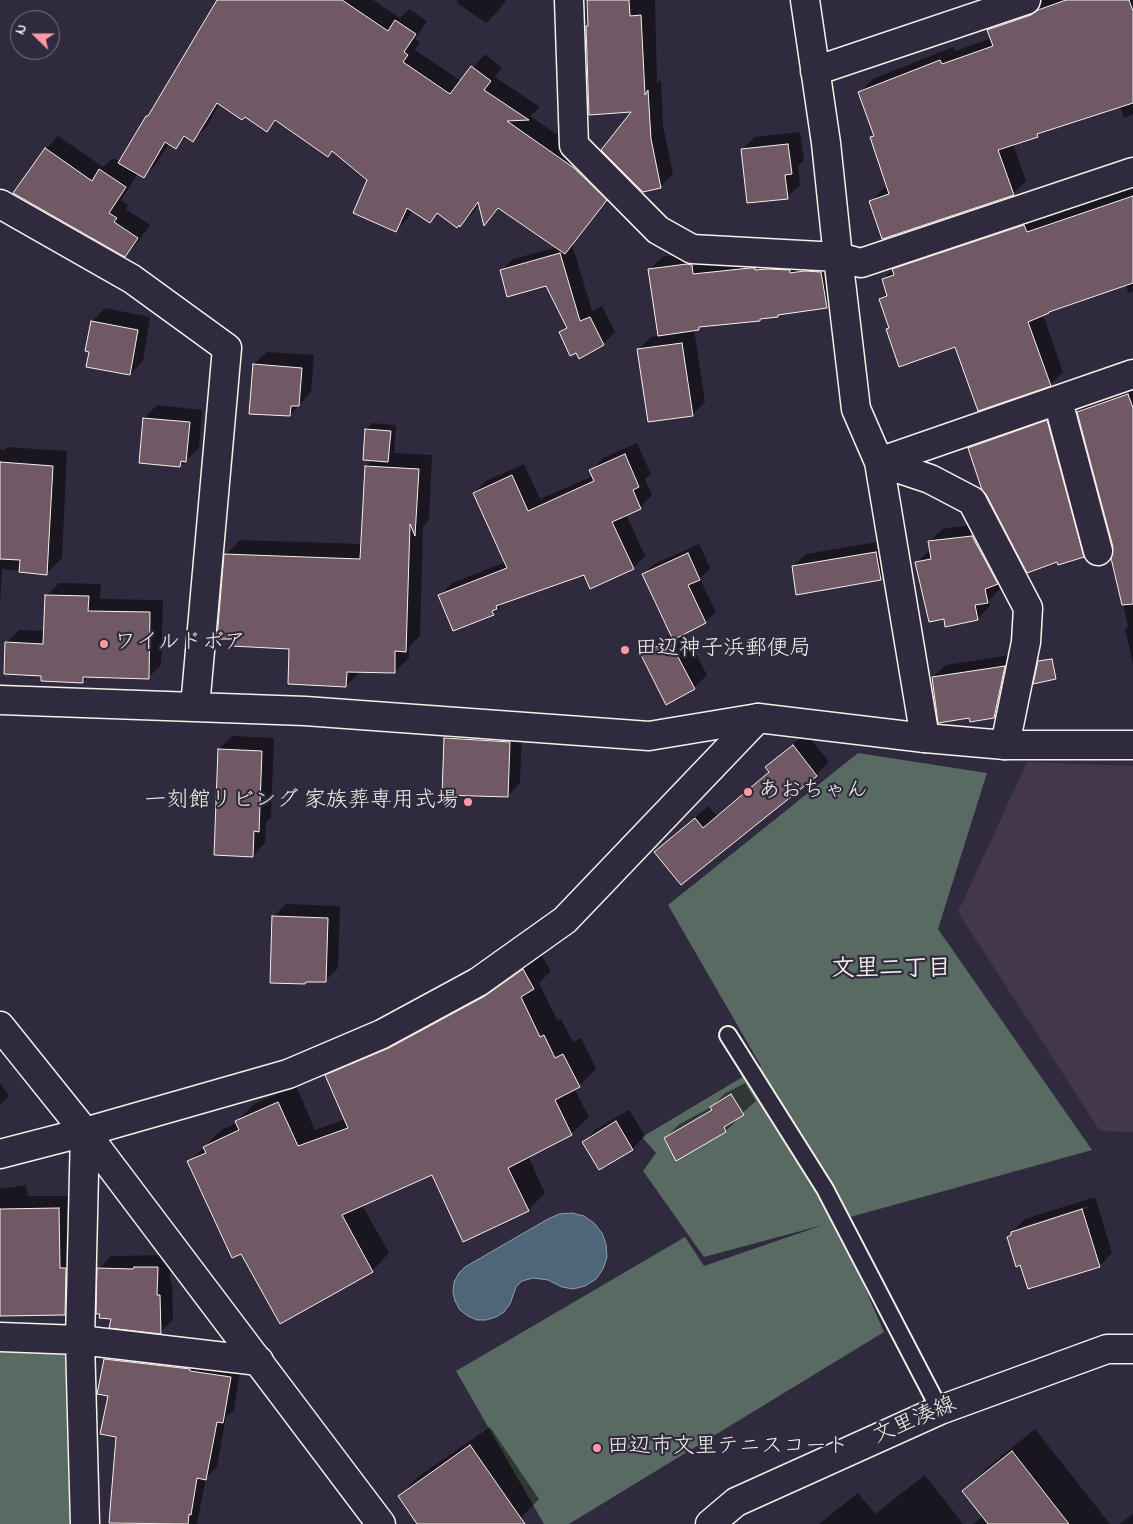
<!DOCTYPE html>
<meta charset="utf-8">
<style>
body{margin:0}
#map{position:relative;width:1133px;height:1524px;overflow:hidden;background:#2f2a3d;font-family:"Indie Flower",sans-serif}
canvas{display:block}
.north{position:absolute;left:10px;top:10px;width:50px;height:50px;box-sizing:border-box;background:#2f2a3d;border:1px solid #7e7a81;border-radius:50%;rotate:292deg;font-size:14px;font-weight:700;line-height:20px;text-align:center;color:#f4f1e8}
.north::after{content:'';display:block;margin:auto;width:18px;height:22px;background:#ff9aa2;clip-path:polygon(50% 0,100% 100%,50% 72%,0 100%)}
</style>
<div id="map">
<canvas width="1133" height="1524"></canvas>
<div class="north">N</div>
</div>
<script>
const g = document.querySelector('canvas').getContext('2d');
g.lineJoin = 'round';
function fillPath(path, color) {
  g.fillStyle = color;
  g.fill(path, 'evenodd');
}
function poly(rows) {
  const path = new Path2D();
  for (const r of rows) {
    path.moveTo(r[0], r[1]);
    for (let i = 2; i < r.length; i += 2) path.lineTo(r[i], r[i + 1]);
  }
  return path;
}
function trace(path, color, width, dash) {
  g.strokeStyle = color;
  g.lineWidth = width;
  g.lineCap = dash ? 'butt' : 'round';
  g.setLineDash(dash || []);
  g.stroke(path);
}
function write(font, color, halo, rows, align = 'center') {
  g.font = font + ' "Indie Flower","Klee One",sans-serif';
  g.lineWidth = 4.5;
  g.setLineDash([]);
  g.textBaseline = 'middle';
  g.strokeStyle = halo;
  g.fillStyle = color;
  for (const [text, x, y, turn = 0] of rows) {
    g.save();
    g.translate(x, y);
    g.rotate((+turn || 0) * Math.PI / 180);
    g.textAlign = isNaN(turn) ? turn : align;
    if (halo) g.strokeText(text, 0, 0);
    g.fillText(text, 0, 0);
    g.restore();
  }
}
fillPath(poly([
 [1027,762,1133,766,1133,1132,1100,1131,958,912]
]), '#423849');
fillPath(poly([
 [858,753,987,773,938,929,1092,1150,836,1221,884,1332,569,1524,544,1524,456,1371,685,1237,704,1266,823,1225,704,1257,643,1171,656,1153,642,1137,761,1066,668,905],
 [66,1349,71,1524,0,1524,0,1350]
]), '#586a62');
const water = poly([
 [572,1213,584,1216,594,1223,602,1233,606,1244,607,1257,603,1269,596,1279,585,1286,573,1289,562,1287,548,1280,533,1278,522,1281,516,1287,510,1304,504,1312,496,1317,486,1320,477,1320,468,1316,460,1310,455,1301,453,1292,454,1282,459,1273,465,1267,548,1219,559,1214,572,1213]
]);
fillPath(water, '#4e6678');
trace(water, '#909ea5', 1);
fillPath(poly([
 [239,0,373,0,400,18,409,9,427,21,415,39,420,42,415,50,461,81,485,54,502,68,495,77,540,107,530,116,587,155,618,187,572,244,592,311,602,306,615,332,603,344,560,332,567,325,547,284,502,270,513,259,557,247,500,208,485,224,479,203,473,213,460,225,438,213,429,222,412,210,408,218,396,230,369,179,333,151,328,156,277,120,267,131,245,116,220,103,206,128,193,140,187,137,176,147,169,143,156,164,144,177,138,173,121,200,128,205,126,209,150,225,137,243,125,255,46,149,58,136,103,167,113,158,120,162,147,116],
 [456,0,506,0,499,10,486,23,457,3,458,2],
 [586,0,655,0,657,83,661,80,663,125,673,174,660,187,633,111,590,114],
 [1042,0,1133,0,1133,114,1124,118,1120,107,1041,132,1038,136,1013,144,1026,181,1013,194,871,202,884,188,888,187,872,138,875,135,859,93,873,79,953,47,955,51,992,38,989,30,1002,17,1042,3],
 [800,132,804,160,798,166,800,185,787,197,742,150,755,137],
 [1133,188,1133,291,1128,293,1126,284,1051,310,1043,315,1063,372,1050,385,956,346,887,330,890,327,881,299,888,292,883,279,907,256,1038,212,1040,220],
 [701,252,834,260,839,294,826,307,761,318,759,320,702,325,699,329,694,329,705,402,692,415,639,349,651,337,659,336,649,270,662,257],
 [105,308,150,317,143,361,130,374,87,350,92,321],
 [267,352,314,355,311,392,290,415,254,364],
 [1133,385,1133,664,1125,629,1128,627,1113,558,1114,547,1078,412,1091,399],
 [157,405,202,410,199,448,180,466,144,418],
 [1057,411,1093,546,1083,556,987,493,969,448,979,438],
 [372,423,396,425,394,453,432,455,429,520,423,526,420,636,409,647,409,658,394,672,361,671,346,686,291,648,226,555,240,540,362,544,366,466,373,460,366,429],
 [637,443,651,474,645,479,652,495,640,507,626,514,645,556,633,568,585,574,506,601,493,614,440,595,452,583,506,562,474,493,486,481,524,464,540,499,593,476,591,471,603,458],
 [7,447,67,451,62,558,47,573,2,569,0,607,0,449,4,450],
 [985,523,1000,589,989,600,990,606,977,619,945,618,917,562,931,549,929,542,942,529],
 [889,540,893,566,880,579,793,567,806,554],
 [699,544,710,568,700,579,716,612,706,622,685,633,707,675,694,688,642,655,655,642,671,634,644,574,654,564],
 [59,583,101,584,100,599,163,600,161,665,148,678,89,676,83,682,42,675,6,643,19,630,45,631,46,596],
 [1017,654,1006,704,993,717,933,677,946,665],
 [458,725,522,729,520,783,508,796,445,738],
 [806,733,829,762,816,775,681,884,656,852,708,806,717,816,770,771,767,767],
 [232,736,274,738,271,818,266,822,265,843,253,856,219,749],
 [286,904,340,906,338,968,325,981,273,917],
 [540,953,551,971,539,983,557,1020,561,1019,573,1042,581,1038,596,1069,579,1086,574,1088,589,1117,571,1134,528,1156,545,1193,528,1210,432,1173,362,1205,389,1253,372,1271,280,1322,189,1162,221,1130,237,1123,237,1121,254,1104,296,1086,315,1130,346,1119,326,1076,344,1058],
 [0,1083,9,1096,0,1105],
 [745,1083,756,1101,738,1117,738,1119,726,1131,677,1159,666,1138,678,1125,713,1106,724,1094],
 [629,1110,645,1136,632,1149,584,1142,596,1129],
 [26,1185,28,1196,72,1196,77,1301,64,1314,0,1316,0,1189],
 [1095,1197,1112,1253,1099,1266,1012,1234,1012,1232,1025,1219],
 [1088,1206,1088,1208,1021,1230,1021,1227],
 [170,1255,170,1282,172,1282,173,1320,160,1332,99,1269,111,1256],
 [116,1348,241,1366,234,1410,226,1417,217,1467,206,1478,197,1524,115,1524,118,1436,109,1395,105,1359],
 [490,1427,539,1499,521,1518,512,1524,419,1524,399,1496,418,1477],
 [1035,1429,1110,1524,973,1524,983,1516,964,1491,987,1468],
 [925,1475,963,1524,819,1524,858,1493,875,1514],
 [1133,1514,1133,1524,1119,1524]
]), '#0007');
const building = poly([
 [217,0,342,0,388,31,395,20,416,34,404,52,408,55,403,62,450,94,471,66,491,81,484,90,529,120,507,121,574,168,607,200,565,254,498,208,484,226,478,202,460,227,459,225,457,228,437,213,430,223,407,208,396,232,353,213,367,180,332,151,328,157,275,120,267,132,245,117,242,120,217,103,193,142,184,136,176,149,165,142,144,178,118,163,146,116,148,116,217,0],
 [587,0,629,0,630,16,641,15,645,95,648,90,651,139,661,188,643,192,601,150,631,112,589,115,586,26,588,26,587,0],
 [1066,0,1129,0,1133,11,1133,103,1037,134,1038,137,998,150,1014,195,882,239,869,201,889,194,870,137,874,136,858,92,940,60,942,64,993,46,987,30,1031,15,1038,10,1066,0],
 [788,144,792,174,785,175,788,199,747,203,741,149,788,144],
 [45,148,92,181,99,169,126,187,109,213,117,218,114,222,138,238,125,257,13,193,45,148],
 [1133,196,1133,283,1049,312,1049,313,1028,322,1051,386,978,411,955,347,899,367,886,329,889,328,879,299,887,296,882,279,894,275,892,269,1024,225,1027,232,1133,196],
 [560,253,580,321,590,317,604,345,579,359,576,353,570,356,559,332,567,328,546,286,507,297,500,270,560,253],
 [687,264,692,265,693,274,750,268,755,268,755,270,767,269,790,270,790,273,804,271,821,272,827,308,778,315,778,317,760,319,760,321,699,327,699,330,658,336,648,269,687,264],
 [91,321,138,330,130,375,86,367,89,352,85,351,91,321],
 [682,343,693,416,648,422,637,349,682,343],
 [253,364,302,368,299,406,291,406,290,416,249,414,253,364],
 [1128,394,1133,408,1133,604,1122,605,1111,558,1113,547,1077,412,1128,394],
 [143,418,190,422,186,462,181,461,180,467,139,463,143,418],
 [1047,420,1084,557,1058,565,1057,562,1027,573,986,494,982,490,968,448,1047,420],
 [365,429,391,431,388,462,363,460,365,429],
 [625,454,639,487,633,490,641,509,612,522,634,569,590,589,584,575,496,606,497,609,492,611,494,615,453,631,438,595,507,568,473,493,512,475,528,511,594,481,589,470,625,454],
 [0,462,53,466,47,575,19,572,20,560,0,559,0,462],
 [365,466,419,469,415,536,410,524,406,652,395,651,395,673,347,672,346,687,288,684,289,649,231,646,232,639,217,639,224,554,360,559,365,466],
 [972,536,998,584,985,589,988,603,975,605,978,620,945,627,944,619,929,622,915,562,931,559,928,541,972,536],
 [876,552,881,580,796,595,792,566,876,552],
 [688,553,700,580,688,585,706,623,673,640,642,574,688,553],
 [45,595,89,596,88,611,150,612,149,679,83,677,83,683,41,681,41,676,4,674,5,642,43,644,45,595],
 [669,640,695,689,666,705,641,655,669,640],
 [1052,659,1056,679,1033,684,1038,661,1052,659],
 [1005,666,994,718,970,722,969,718,938,723,932,677,1005,666],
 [444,738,510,742,508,797,442,795,444,738],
 [793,745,817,776,681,885,654,852,695,818,703,828,769,772,765,767,793,745],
 [218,749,262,751,259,832,254,831,253,857,214,855,218,749],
 [272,916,328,918,326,982,306,982,305,984,270,983,272,916],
 [523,969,534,989,521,997,540,1037,544,1035,555,1058,563,1054,580,1087,555,1100,572,1135,508,1168,529,1211,463,1242,432,1175,342,1215,373,1272,280,1324,241,1254,232,1258,187,1161,206,1153,203,1147,239,1130,235,1121,278,1102,298,1146,348,1128,325,1075,389,1048,485,996,523,969],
 [731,1094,744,1115,724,1127,726,1132,676,1161,664,1138,712,1110,710,1107,731,1094],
 [616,1121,633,1150,599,1170,582,1142,616,1121],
 [59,1208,60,1268,66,1268,65,1315,0,1316,0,1209,59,1208],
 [1082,1209,1100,1267,1028,1289,1020,1265,1016,1267,1007,1237,1011,1235,1011,1232,1082,1209],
 [134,1267,158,1267,157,1295,160,1295,161,1334,109,1328,111,1319,99,1318,100,1314,96,1314,97,1268,133,1269,134,1267],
 [104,1359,190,1369,190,1371,231,1377,223,1423,217,1422,206,1480,197,1478,191,1515,189,1514,188,1524,109,1523,116,1437,100,1434,108,1396,97,1394,104,1359],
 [470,1445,525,1524,417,1524,398,1496,470,1445],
 [1012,1451,1069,1524,988,1524,962,1491,1012,1451]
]);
fillPath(building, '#705964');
trace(building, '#f4f1e8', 1);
const lane = poly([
 [728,1035,825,1189,940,1410]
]);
const street = poly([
 [569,0,574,145,658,230,692,249,838,257,861,263,1133,172],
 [805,0,826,143,838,257,856,409,879,462,925,738],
 [815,71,1026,0],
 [0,204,132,279,227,348,195,707],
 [1058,401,1098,551],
 [879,462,930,479,972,501,1028,608,1026,642,1005,745],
 [879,462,1133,374],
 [0,700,305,711,649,736,758,718],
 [0,1026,85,1132,80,1340,85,1524],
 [0,1337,80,1340,259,1361]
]);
const secondary = poly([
 [85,1132,381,1524],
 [0,1154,85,1132,288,1074,382,1034,478,982,565,920,758,718,925,738,1005,745,1133,745],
 [710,1524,736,1502,940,1410,1107,1349,1133,1349]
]);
trace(lane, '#f4f1e8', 20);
trace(street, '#f4f1e8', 31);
trace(secondary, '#f4f1e8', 31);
trace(lane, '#2f2a3d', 16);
trace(street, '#2f2a3d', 28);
trace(secondary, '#2f2a3d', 28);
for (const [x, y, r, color] of [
 [104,644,5,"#ff9aa2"],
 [625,650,5,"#ff9aa2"],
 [748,792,5,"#ff9aa2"],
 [468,802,5,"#ff9aa2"],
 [597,1448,5,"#ff9aa2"]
]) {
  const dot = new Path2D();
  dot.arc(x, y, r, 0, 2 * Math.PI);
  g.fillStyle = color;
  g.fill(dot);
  trace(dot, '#2f2a3d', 2);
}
write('22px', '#f4f1e8', '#2f2a3d', [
 ["ワイルドボア",114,644],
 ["田辺神子浜郵便局",635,650],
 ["あおちゃん",758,792],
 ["一刻館リビング 家族葬専用式場",458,802,"right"],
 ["田辺市文里テニスコート",607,1448]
], 'left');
write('22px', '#f4f1e8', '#2f2a3d', [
 ["文里湊線",915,1422,-23]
]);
write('bold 24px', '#f4f1e8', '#2f2a3d', [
 ["文里二丁目",891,971]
]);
</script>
